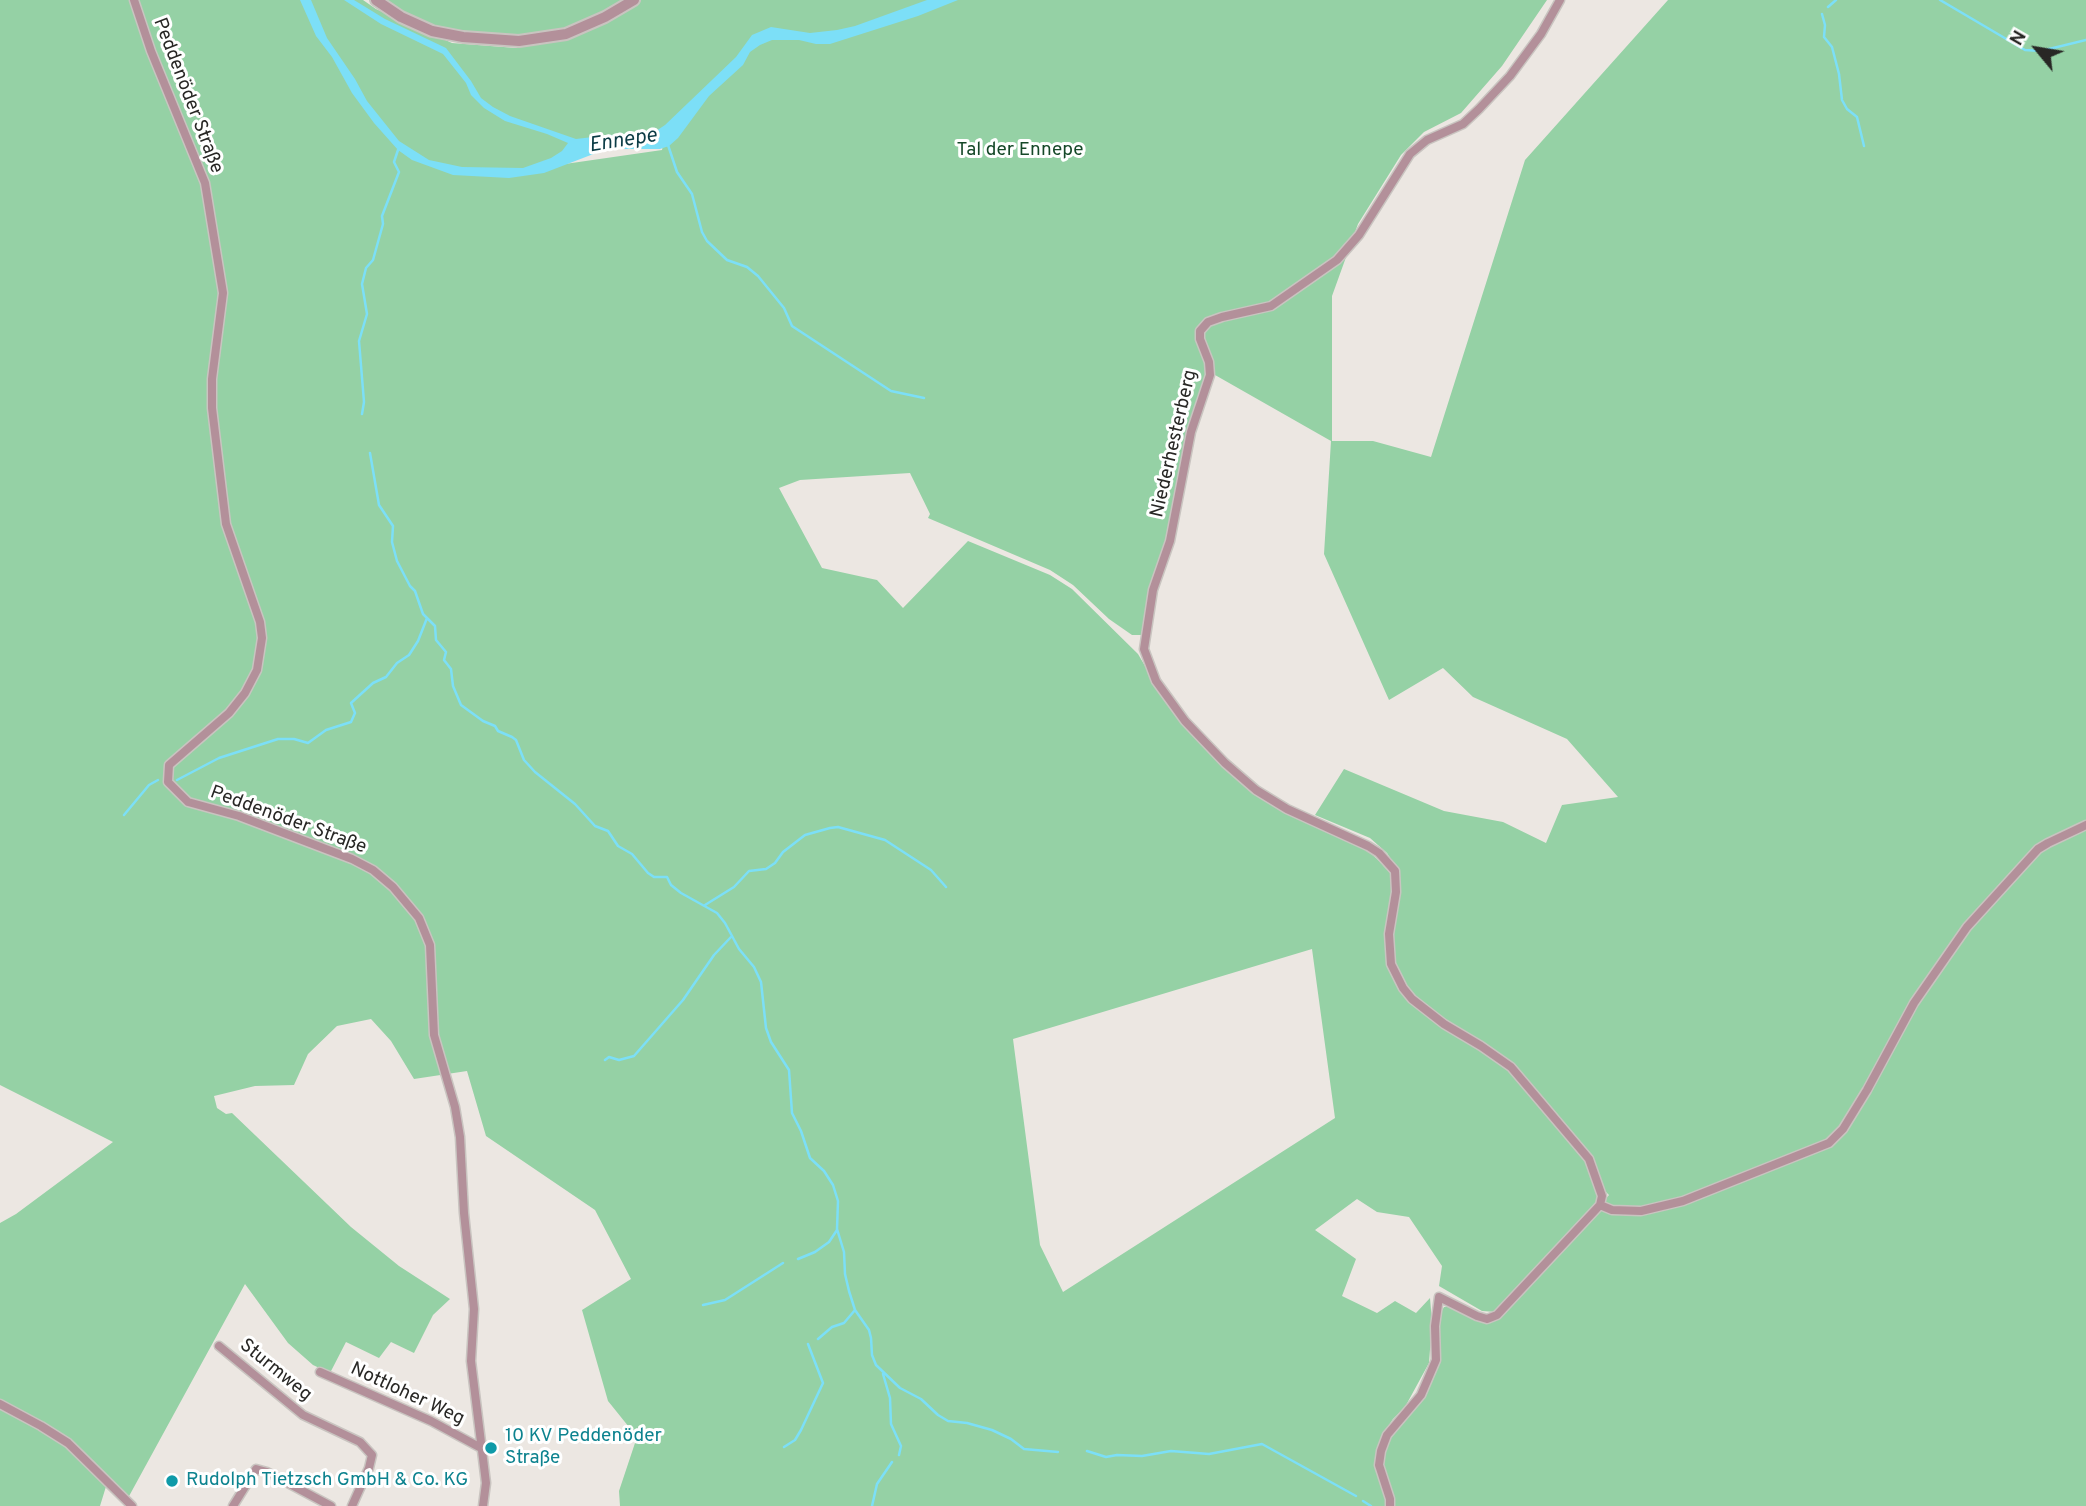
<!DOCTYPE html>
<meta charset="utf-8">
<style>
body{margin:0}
#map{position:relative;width:2086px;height:1506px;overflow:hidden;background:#ece7e2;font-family:Overpass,sans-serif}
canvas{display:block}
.north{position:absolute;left:2002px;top:14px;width:70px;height:70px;-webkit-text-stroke:5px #fff;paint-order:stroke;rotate:300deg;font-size:19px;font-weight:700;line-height:28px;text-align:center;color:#282725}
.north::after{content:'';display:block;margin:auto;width:24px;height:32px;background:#282725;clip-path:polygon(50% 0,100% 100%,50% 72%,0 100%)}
</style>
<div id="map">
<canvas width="2086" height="1506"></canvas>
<div class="north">N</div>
</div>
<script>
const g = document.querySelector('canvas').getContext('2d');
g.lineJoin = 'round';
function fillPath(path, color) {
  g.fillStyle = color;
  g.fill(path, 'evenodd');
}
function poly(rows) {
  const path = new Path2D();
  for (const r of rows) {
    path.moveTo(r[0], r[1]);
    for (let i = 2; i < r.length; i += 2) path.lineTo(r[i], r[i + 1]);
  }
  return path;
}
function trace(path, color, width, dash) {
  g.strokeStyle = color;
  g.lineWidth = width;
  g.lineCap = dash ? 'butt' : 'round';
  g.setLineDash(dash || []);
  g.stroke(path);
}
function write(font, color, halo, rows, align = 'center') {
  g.font = font + ' Overpass,sans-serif';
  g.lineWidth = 6;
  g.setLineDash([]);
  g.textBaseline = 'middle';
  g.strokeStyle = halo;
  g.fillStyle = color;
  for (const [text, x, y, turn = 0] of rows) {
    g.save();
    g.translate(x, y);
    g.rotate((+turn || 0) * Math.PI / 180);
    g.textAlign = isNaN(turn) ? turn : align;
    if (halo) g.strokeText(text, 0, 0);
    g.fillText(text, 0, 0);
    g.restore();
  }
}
fillPath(poly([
 [0,0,363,0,376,9,452,43,516,48,577,34,594,27,640,0,1547,0,1502,66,1461,113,1424,132,1401,155,1358,224,1332,296,1332,441,1373,441,1431,457,1525,160,1668,0,2086,0,2086,1506,1392,1506,1393,1499,1382,1467,1383,1462,1390,1436,1424,1398,1440,1361,1439,1316,1444,1307,1451,1306,1479,1322,1489,1322,1498,1319,1609,1195,1604,1190,1591,1158,1511,1065,1482,1044,1445,1023,1404,988,1392,964,1392,933,1399,892,1397,869,1387,853,1370,838,1315,815,1344,769,1444,811,1503,822,1546,843,1562,805,1618,797,1567,739,1473,697,1443,668,1389,700,1324,554,1331,441,1208,371,1188,432,1180,468,1168,540,1151,589,1141,635,1132,635,1109,619,1073,585,1050,570,928,518,930,514,910,473,800,480,779,488,822,568,877,580,903,608,968,541,1050,575,1072,589,1138,654,1155,683,1183,722,1224,766,1255,793,1283,810,1366,849,1377,859,1390,873,1394,892,1387,935,1389,965,1401,989,1411,999,1444,1026,1509,1067,1586,1159,1599,1193,1597,1204,1496,1312,1482,1311,1439,1286,1442,1266,1409,1217,1377,1212,1357,1199,1315,1230,1356,1259,1342,1296,1377,1313,1395,1301,1416,1313,1430,1298,1432,1322,1429,1363,1405,1407,1393,1419,1384,1433,1375,1464,1386,1500,1386,1506,620,1506,619,1491,637,1437,608,1401,582,1310,631,1279,595,1210,486,1136,467,1071,414,1079,391,1041,371,1019,337,1026,308,1054,294,1085,255,1086,214,1096,217,1108,226,1114,232,1113,351,1227,399,1266,450,1299,433,1315,414,1353,391,1342,379,1358,346,1342,330,1373,313,1365,288,1343,245,1284,128,1498,108,1480,100,1506,0,1506,0,1223,16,1214,113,1142,0,1085],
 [629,141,664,141,662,150,558,165],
 [1312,949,1335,1118,1063,1292,1040,1245,1013,1039],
 [381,0,627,0,574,27,528,38,464,34,421,23]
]), '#95d1a5');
fillPath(poly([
 [300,0,311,0,327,38,355,79,367,101,399,141,429,160,462,167,523,168,551,158,562,151,568,143,547,134,505,121,484,108,471,95,466,83,443,54,381,24,344,0,354,0,385,19,446,48,471,81,481,98,493,107,510,116,576,139,609,135,642,137,653,133,665,125,736,57,752,35,771,27,810,33,837,30,855,26,927,0,958,0,918,16,830,44,816,44,799,40,772,40,760,45,750,52,743,65,709,96,678,138,669,146,660,149,615,149,596,153,544,173,509,178,453,175,412,160,398,150,374,123,352,93,332,57,316,36]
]), '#7cdff7');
trace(poly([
 [1940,0,2025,50,2041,51,2086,40],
 [1828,7,1836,0],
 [1822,14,1825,25,1824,37,1832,47,1839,74,1842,100,1847,109,1857,117,1864,146],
 [668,145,677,172,692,194,702,232,707,241,727,260,747,267,758,276,784,308,792,326,891,391,924,398],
 [362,414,364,402,359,341,367,314,362,284,366,268,373,260,383,224,382,216,399,172,394,162,399,147],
 [370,453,379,505,393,526,392,542,397,561,410,586,415,591,423,614,435,626,436,640,446,652,444,660,451,669,453,686,461,705,483,721,495,726,498,731,512,737,516,740,524,760,535,772,575,804,595,826,608,831,618,846,632,854,648,873,654,877,667,877,671,885,681,893,717,913,725,923,739,949,754,967,761,982,766,1028,771,1042,789,1070,792,1113,801,1131,810,1158,824,1171,833,1185,838,1201,837,1229,844,1252,845,1274,849,1291,855,1310,869,1330,871,1338,872,1355,876,1365,900,1388,921,1399,938,1415,948,1421,967,1423,992,1430,1011,1439,1024,1449,1058,1452],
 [177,780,219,758,278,739,294,739,308,743,326,730,351,722,355,713,351,703,373,683,386,677,397,663,409,655,418,641,427,618],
 [124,815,149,785,158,780],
 [705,905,734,887,749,871,766,869,775,863,783,852,805,835,830,828,838,827,885,840,931,870,946,887],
 [605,1060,609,1057,619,1060,634,1056,683,1000,714,955,731,937],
 [798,1259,815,1252,829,1242,837,1230],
 [703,1305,725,1300,783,1263],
 [818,1339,832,1327,844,1323,855,1310],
 [883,1374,890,1398,891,1424,901,1446,899,1455],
 [784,1447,795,1440,801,1430,823,1383,808,1344],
 [1087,1451,1106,1457,1117,1455,1142,1456,1171,1451,1209,1454,1262,1444,1356,1496],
 [1363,1501,1371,1506],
 [872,1506,877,1484,892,1462]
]), '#7cdff7', 2.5);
const minor = poly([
 [134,0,151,51,205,183,223,293,212,379,212,408,226,524,260,622,262,638,257,670,245,693,229,713,169,765,168,782,188,802,239,816,352,859,373,870,393,887,419,918,430,945,434,1035,455,1107,460,1137,464,1213,474,1309,471,1361,486,1483,483,1506],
 [1560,0,1541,34,1510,76,1479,109,1463,124,1427,140,1410,154,1359,235,1337,260,1271,306,1222,317,1208,322,1200,331,1200,339,1209,362,1210,375,1191,432,1170,541,1153,590,1144,649,1156,681,1185,721,1225,763,1256,790,1287,809,1368,846,1379,853,1395,871,1396,892,1389,934,1391,964,1403,988,1412,999,1444,1024,1481,1046,1511,1067,1589,1159,1602,1196,1600,1205],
 [1600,1205,1612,1210,1641,1211,1683,1201,1829,1143,1843,1129,1867,1090,1914,1003,1967,927,2038,849,2048,843,2086,825],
 [219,1346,303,1415,360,1442,372,1455,369,1468,352,1506],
 [320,1372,431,1421,481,1448],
 [0,1404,41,1426,68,1443,132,1506],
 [233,1506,256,1469,267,1472,331,1506],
 [1390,1506,1390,1499,1379,1465,1381,1451,1387,1435,1421,1395,1436,1360,1435,1326,1439,1297,1477,1316,1487,1319,1497,1315,1600,1205]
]);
const tertiary = poly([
 [376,0,401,17,432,31,463,37,519,41,566,34,605,17,634,0]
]);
trace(minor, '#c9c4c0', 11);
trace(tertiary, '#c9c4c0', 14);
trace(minor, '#b3909a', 8);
trace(tertiary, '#b3909a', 10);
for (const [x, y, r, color] of [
 [491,1448,7,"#0f9aa8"],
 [172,1481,7,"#0f9aa8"]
]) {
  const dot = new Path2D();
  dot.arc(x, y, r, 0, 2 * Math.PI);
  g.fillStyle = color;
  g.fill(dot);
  trace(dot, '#fff', 2.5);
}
write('19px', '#282725', '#fff', [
 ["Peddenöder Straße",187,96,69],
 ["Niederhesterberg",1175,444,-77],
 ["Peddenöder Straße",288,821,20],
 ["Sturmweg",275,1371,39],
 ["Nottloher Weg",407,1395,25]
]);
write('19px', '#154828', '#fff', [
 ["Tal der Ennepe",1020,151]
]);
write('19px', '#0d838f', '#fff', [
 ["10 KV Peddenöder",505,1437],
 ["Straße",505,1459],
 ["Rudolph Tietzsch GmbH & Co. KG",186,1481]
], 'left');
write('italic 21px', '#0b3b45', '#fff', [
 ["Ennepe",623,142,-9]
]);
</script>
